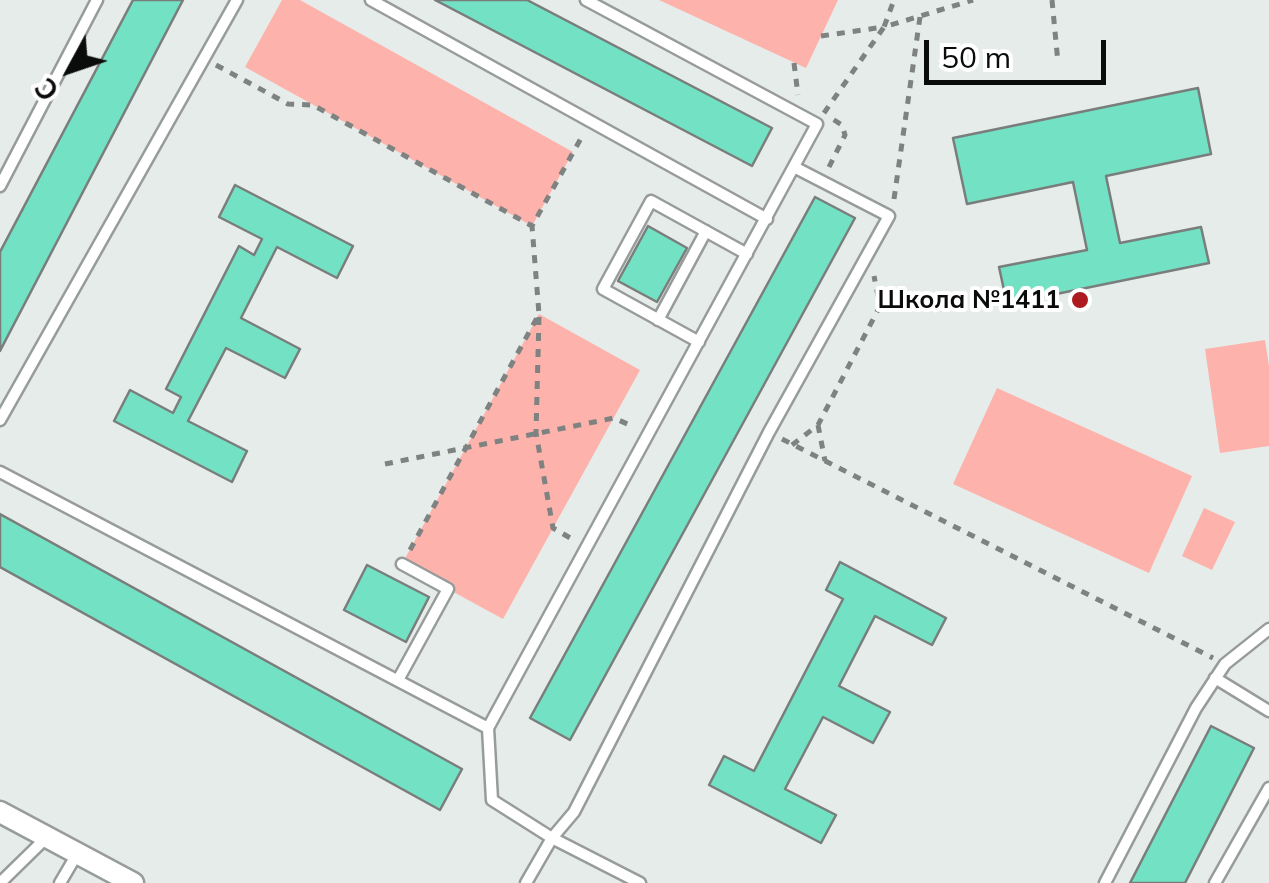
<!DOCTYPE html>
<meta charset="utf-8">
<style>
body{margin:0}
#map{position:relative;width:1269px;height:883px;overflow:hidden;background:#e6ecea;font-family:Mulish,sans-serif}
canvas{display:block}
.north{position:absolute;left:20px;top:20px;width:100px;height:100px;-webkit-text-stroke:8px #fff;paint-order:stroke;rotate:230deg;font-size:28px;font-weight:700;line-height:40px;text-align:center;color:#0a0c0b}
.north::after{content:'';display:block;margin:auto;width:35px;height:45px;background:#0a0c0b;clip-path:polygon(50% 0,100% 100%,50% 72%,0 100%)}
.scale{position:absolute;left:924px;top:40px;width:182px;height:45px;box-sizing:border-box;border:5px solid #0a0c0b;border-top:0;padding-left:12px;font-size:30px;line-height:35px;white-space:nowrap;color:#0a0c0b;-webkit-text-stroke:8px #fff;paint-order:stroke}
</style>
<div id="map">
<canvas width="1269" height="883"></canvas>
<div class="north">С</div>
<div class="scale">50 m</div>
</div>
<script>
const g = document.querySelector('canvas').getContext('2d');
g.lineJoin = 'round';
function fillPath(path, color) {
  g.fillStyle = color;
  g.fill(path, 'evenodd');
}
function poly(rows) {
  const path = new Path2D();
  for (const r of rows) {
    path.moveTo(r[0], r[1]);
    for (let i = 2; i < r.length; i += 2) path.lineTo(r[i], r[i + 1]);
  }
  return path;
}
function trace(path, color, width, dash) {
  g.strokeStyle = color;
  g.lineWidth = width;
  g.lineCap = dash ? 'butt' : 'round';
  g.setLineDash(dash || []);
  g.stroke(path);
}
function write(font, color, halo, rows, align = 'center') {
  g.font = font + ' Mulish,sans-serif';
  g.lineWidth = 8;
  g.setLineDash([]);
  g.textBaseline = 'middle';
  g.strokeStyle = halo;
  g.fillStyle = color;
  for (const [text, x, y, turn = 0] of rows) {
    g.save();
    g.translate(x, y);
    g.rotate((+turn || 0) * Math.PI / 180);
    g.textAlign = isNaN(turn) ? turn : align;
    if (halo) g.strokeText(text, 0, 0);
    g.fillText(text, 0, 0);
    g.restore();
  }
}
fillPath(poly([
 [282,0,300,0,573,152,532,226,245,67],
 [659,0,838,0,806,68],
 [539,314,640,370,503,619,402,564],
 [1265,340,1269,366,1269,446,1220,453,1205,349],
 [997,388,1192,476,1149,573,953,484],
 [1204,508,1235,522,1212,570,1182,556]
]), '#fdb2ab');
const building = poly([
 [133,0,183,0,0,351,0,252,133,0],
 [435,0,527,0,772,128,752,166,435,0],
 [1198,88,1211,154,1106,176,1120,243,1201,227,1209,263,1007,304,999,267,1087,250,1073,182,967,204,953,138,1198,88],
 [235,185,353,246,337,278,277,247,241,318,300,349,285,378,226,348,188,421,247,451,232,482,114,421,130,390,173,413,181,397,166,389,239,246,254,255,262,239,219,217,235,185],
 [815,197,855,218,570,740,530,718,815,197],
 [648,226,687,248,657,302,618,281,648,226],
 [0,514,462,769,440,810,0,567,0,514],
 [840,562,946,618,932,645,875,616,839,686,890,712,873,743,823,717,785,789,836,815,821,843,709,785,724,756,754,771,843,599,826,590,840,562],
 [367,565,429,597,406,642,344,610,367,565],
 [1211,726,1254,748,1185,883,1130,883,1211,726]
]);
fillPath(building, '#73e1c3');
trace(building, '#797e7c', 2.5);
const service = poly([
 [371,0,767,219],
 [586,0,817,124,488,728,492,800,552,838,640,883],
 [0,186,97,0],
 [658,320,706,231],
 [699,342,603,289,651,201,747,254],
 [0,420,237,0],
 [0,472,488,728],
 [1215,678,1269,711],
 [398,680,448,589,402,564],
 [0,883,46,838],
 [60,883,77,854],
 [526,883,552,838,574,812,769,432,889,216,794,167],
 [1105,883,1196,708,1225,664,1269,629],
 [1215,883,1269,788]
]);
const minor = poly([
 [0,812,133,883]
]);
trace(service, '#979c9b', 15);
trace(minor, '#979c9b', 25);
trace(poly([
 [1052,0,1058,63],
 [821,36,884,27,894,0],
 [794,63,798,95],
 [216,65,288,104,313,105,532,226],
 [824,113,884,27,973,0],
 [829,167,845,135,842,125,831,118],
 [894,199,920,17],
 [539,317,536,433,553,528,572,539],
 [818,425,825,461],
 [782,439,1213,658],
 [792,445,818,425,880,306,874,276],
 [385,464,614,418,632,426],
 [410,550,539,314,532,226,584,133]
]), '#7e8280', 5, [8, 8]);
trace(service, '#fff', 10);
trace(minor, '#fff', 20);
for (const [x, y, r, color] of [
 [1080,300,10,"#ad1b21"]
]) {
  const dot = new Path2D();
  dot.arc(x, y, r, 0, 2 * Math.PI);
  g.fillStyle = color;
  g.fill(dot);
  trace(dot, '#fff', 4);
}
write('bold 25px', '#0a0c0b', '#fff', [
 ["Школа №1411",1060,300]
], 'right');
</script>
